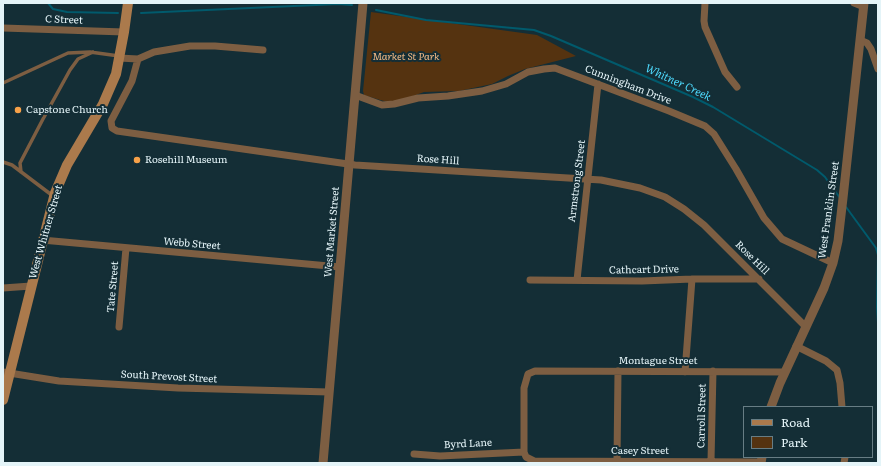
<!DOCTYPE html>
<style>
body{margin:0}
#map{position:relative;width:881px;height:466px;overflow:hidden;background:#142e36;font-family:Literata,serif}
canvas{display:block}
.frame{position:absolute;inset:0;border:4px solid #e4f4f8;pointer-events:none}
.legend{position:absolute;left:743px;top:406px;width:130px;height:52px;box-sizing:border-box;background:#142e36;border:1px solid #677d84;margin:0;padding:5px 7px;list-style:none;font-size:12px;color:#e4f4f8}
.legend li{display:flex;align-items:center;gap:8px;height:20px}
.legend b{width:20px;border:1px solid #677d84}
</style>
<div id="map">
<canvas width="881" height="466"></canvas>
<div class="frame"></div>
<ul class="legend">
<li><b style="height:5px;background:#ab7a4c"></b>Road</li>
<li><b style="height:11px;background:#553310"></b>Park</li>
</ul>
</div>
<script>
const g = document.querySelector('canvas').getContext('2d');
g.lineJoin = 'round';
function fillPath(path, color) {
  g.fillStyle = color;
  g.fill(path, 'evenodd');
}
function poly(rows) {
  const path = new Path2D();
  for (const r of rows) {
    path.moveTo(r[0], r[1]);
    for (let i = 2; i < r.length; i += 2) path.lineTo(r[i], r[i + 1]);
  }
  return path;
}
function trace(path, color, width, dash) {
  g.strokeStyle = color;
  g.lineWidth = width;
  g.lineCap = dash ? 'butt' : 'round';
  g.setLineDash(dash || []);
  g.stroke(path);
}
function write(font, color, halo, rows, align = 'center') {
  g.font = font + ' Literata,serif';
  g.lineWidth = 4;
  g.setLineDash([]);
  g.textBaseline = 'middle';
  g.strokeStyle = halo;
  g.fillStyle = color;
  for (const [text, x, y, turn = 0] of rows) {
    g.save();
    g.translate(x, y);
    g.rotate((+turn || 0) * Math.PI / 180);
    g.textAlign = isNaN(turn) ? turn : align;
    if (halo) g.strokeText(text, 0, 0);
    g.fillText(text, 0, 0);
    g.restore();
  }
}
fillPath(poly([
 [371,12,537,35,576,56,525,69,508,76,492,84,459,91,424,92,402,100,388,102,380,100,364,95,363,91]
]), '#553310');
trace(poly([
 [48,3,53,9,67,12,118,13],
 [376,10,426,20,534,30,551,36,693,97,713,107,817,170,825,177,840,198],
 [141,13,338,4,352,5],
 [846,207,876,248,878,255,877,307,878,323]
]), '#015a6c', 2);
trace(poly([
 [3,83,68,53,90,52,119,56],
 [3,162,12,165,53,196],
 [21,172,20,163,43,119,70,70,78,59,93,52]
]), '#7d5e42', 3.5);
trace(poly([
 [705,3,704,21,705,27,725,72,737,87],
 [854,3,864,7],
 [3,28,124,32],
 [860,40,867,43,871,49,878,69],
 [119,58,138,59,132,81,111,121,112,128,117,131,355,165,601,180,640,188,665,197,684,209,704,225,806,327],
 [138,59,154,52,190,46,215,46,263,50],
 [355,95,382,105,394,104,418,98,448,96,482,91,506,84,528,72,544,69,555,68,669,111,705,126,714,134,736,169,764,218,782,239,833,263],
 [42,240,340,267],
 [530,280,642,281,692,279,759,279],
 [577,280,598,84],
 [3,288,31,286],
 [119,327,126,248],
 [796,346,826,361,837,370,840,383,842,407],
 [3,372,59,381,178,388,329,392],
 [685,372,692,279],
 [414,454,440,456,524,452],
 [617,461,618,371],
 [711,461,713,371],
 [761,462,534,461,526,457,524,452,524,388,528,374,535,371,784,372],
 [844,463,845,457]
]), '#7d5e42', 7);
trace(poly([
 [771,407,780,383,824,288,833,263,838,241,843,198,864,3],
 [323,463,363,3],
 [761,463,762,457]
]), '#7d5e42', 9);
trace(poly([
 [3,400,55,193,67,165,103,104,116,74,124,32,128,3]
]), '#ab7a4c', 10);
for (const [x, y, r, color] of [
 [18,110,4,"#f7a149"],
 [137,160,4,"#f7a149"]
]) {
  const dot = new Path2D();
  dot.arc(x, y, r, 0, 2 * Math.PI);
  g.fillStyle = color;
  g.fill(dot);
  trace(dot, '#142e36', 1.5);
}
write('10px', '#e4f4f8', '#142e36', [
 ["C Street",64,20,2],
 ["Cunningham Drive",628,85,21],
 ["Rose Hill",438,160,4],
 ["Armstrong Street",577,181,-83],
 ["West Franklin Street",829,210,-82],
 ["West Whitner Street",46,232,-74],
 ["West Market Street",332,232,-85],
 ["Webb Street",192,244,5],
 ["Rose Hill",752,258,45],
 ["Cathcart Drive",644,270,-1],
 ["Tate Street",113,287,-85],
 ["Montague Street",658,361],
 ["South Prevost Street",169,377,3],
 ["Carroll Street",702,416,-89],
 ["Byrd Lane",468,444,-3],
 ["Casey Street",640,451]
]);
write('italic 10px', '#f6bd88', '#142e36', [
 ["Market St Park",406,57]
]);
write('10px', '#e4f4f8', '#142e36', [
 ["Capstone Church",26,110],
 ["Rosehill Museum",145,160]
], 'left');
write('italic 11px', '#4dd8fb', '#142e36', [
 ["Whitner Creek",678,83,25]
]);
</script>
